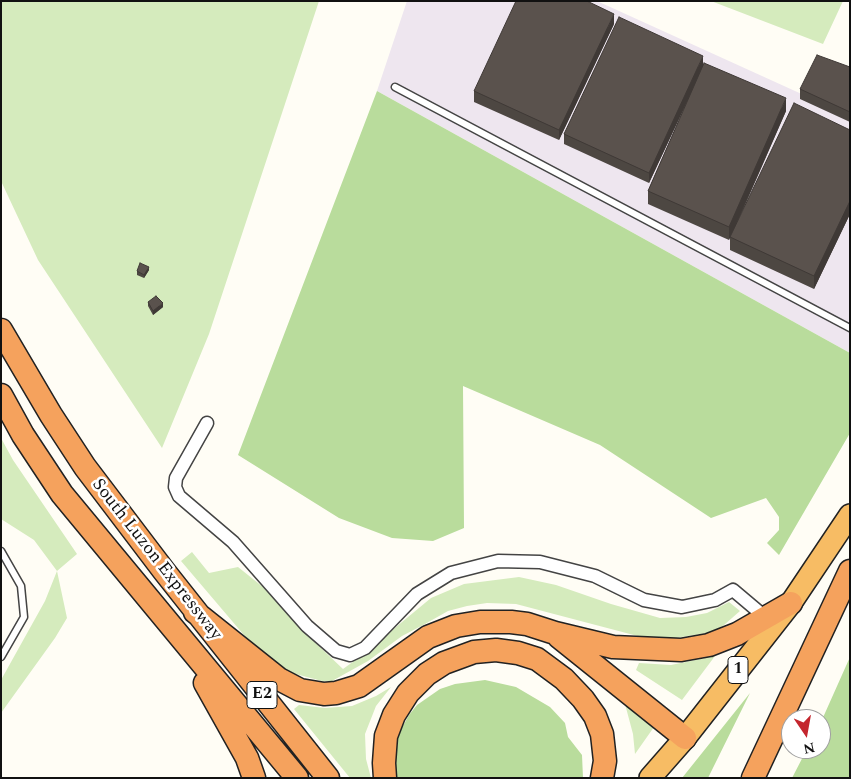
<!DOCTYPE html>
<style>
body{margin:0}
#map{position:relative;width:851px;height:779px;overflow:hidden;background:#fffdf5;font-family:Spectral,serif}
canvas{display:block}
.frame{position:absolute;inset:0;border:2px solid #111;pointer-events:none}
.north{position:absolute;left:781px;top:709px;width:50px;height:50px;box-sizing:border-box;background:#fff;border:1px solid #a0a0a0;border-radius:50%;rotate:168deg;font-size:14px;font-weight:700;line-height:20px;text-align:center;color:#111}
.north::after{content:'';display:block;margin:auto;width:18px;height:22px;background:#c4262e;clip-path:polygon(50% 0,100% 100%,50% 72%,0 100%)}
</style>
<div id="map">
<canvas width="851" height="779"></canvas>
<div class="frame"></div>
<div class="north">N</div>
</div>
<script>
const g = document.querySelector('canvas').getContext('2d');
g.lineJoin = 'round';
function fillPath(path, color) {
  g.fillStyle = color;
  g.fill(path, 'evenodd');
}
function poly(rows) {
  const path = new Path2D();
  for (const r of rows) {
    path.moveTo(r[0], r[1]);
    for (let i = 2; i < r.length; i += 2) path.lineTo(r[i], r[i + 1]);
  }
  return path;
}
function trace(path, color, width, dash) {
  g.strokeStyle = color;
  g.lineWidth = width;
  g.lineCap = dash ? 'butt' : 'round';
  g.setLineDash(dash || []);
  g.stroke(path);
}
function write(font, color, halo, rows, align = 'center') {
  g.font = font + ' Spectral,serif';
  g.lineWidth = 5;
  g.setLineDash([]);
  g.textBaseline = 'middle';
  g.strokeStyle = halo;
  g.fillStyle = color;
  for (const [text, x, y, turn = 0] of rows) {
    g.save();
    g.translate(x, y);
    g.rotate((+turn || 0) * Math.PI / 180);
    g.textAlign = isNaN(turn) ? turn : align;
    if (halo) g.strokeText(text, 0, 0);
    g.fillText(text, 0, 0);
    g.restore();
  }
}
fillPath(poly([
 [407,1,597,1,850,116,850,353,377,91]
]), '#eee6ef');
fillPath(poly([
 [1,1,319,1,209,334,162,448,38,260,1,181],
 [711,1,843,1,823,44],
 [1,438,13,460,77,554,57,571,67,618,55,638,1,713,1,680,45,601,57,571,34,540,1,519],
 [192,552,209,573,238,567,268,591,301,629,343,669,361,656,431,598,464,584,519,577,556,585,611,604,660,618,686,617,707,613,729,602,740,611,724,625,713,632,669,639,649,639,516,604,487,603,467,606,448,611,425,624,402,636,368,661,332,681,322,681,288,672,255,648,181,561],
 [715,656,682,700,636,670,639,663,671,665],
 [391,687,376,706,365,734,366,759,371,778,350,778,294,709,299,705,325,708,352,706,376,696],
 [625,704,654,727,635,754,633,734]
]), '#d5ebbd');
fillPath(poly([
 [377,91,850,353,850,433,779,555,767,543,779,530,779,517,766,498,711,518,600,445,463,386,464,528,433,541,392,538,339,518,238,455],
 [850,657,850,778,792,778,807,749,821,749,821,722],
 [485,680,516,687,550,707,565,723,568,737,582,755,583,778,395,778,395,746,399,733,409,715,417,705,440,689,455,684],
 [750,693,708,778,682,778]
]), '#b9dc9c');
const service = poly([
 [395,87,850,328],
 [1,551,21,586,24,617,1,657]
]);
const minor = poly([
 [207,423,176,478,175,487,179,496,233,542,307,626,336,651,350,655,365,648,417,594,451,573,498,561,540,562,595,576,644,600,682,607,715,600,733,590,765,617]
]);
const trunk = poly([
 [650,778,685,738,791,603,850,515]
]);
const motorway = poly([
 [1,330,51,415,85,467,164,571,328,778],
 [1,395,23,435,62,494,297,778],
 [195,612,279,679,300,690,324,694,336,693,359,686,428,637,456,626,480,622,511,622,527,624,555,633,613,647,681,650,709,645,737,634,791,603],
 [559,637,685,738],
 [205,683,247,758,254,778],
 [385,778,384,763,386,736,394,715,408,693,427,674,444,663,474,652,496,650,518,653,537,659,564,679,583,699,595,716,602,734,605,761,602,778],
 [753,778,850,571]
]);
trace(service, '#444', 9);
trace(minor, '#444', 15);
trace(trunk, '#222', 24);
trace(motorway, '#222', 25);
trace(service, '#fff', 6);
trace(minor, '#fff', 12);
trace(trunk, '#f7bc64', 21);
trace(motorway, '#f5a25d', 22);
fillPath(poly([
 [614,24,559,140,474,102,474,91],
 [703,64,786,111,736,226,850,130,850,214,814,289,730,250,730,237,729,240,648,204,648,191,688,100,649,183,564,144,564,134],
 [850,67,850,122,800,99,800,89],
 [149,270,144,278,137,275,137,271],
 [148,302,163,307,153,315,148,306]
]), '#4d4742');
fillPath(poly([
 [614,14,614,24,559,140,559,130],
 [703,56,703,67,649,183,649,173],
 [786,98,786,111,729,240,729,227],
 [850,201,850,214,814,289,814,276],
 [149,267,149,270,144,278,144,275],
 [163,303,163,307,153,315,153,311]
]), '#3f3936');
const building = poly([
 [516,1,587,1,614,14,559,130,474,91,516,1],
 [619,17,703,56,649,173,564,134,619,17],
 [817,55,850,67,850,112,800,89,817,55],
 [704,63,786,98,729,227,648,191,704,63],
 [794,103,850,130,850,201,814,276,730,237,794,103],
 [140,263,149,267,144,275,137,271,140,263],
 [156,296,163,303,153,311,148,302,156,296]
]);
fillPath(building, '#5a524d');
trace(building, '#3f3936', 1);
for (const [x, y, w] of [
 [738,670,20],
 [262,695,30]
]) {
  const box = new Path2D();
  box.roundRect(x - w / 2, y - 13.5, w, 27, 4);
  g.fillStyle = '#fff';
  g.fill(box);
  trace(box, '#111', 1);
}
write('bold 16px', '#111', null, [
 ["1",738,670],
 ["E2",262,695]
]);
write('18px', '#111', '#fff', [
 ["South Luzon Expressway",156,560,52]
]);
</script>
